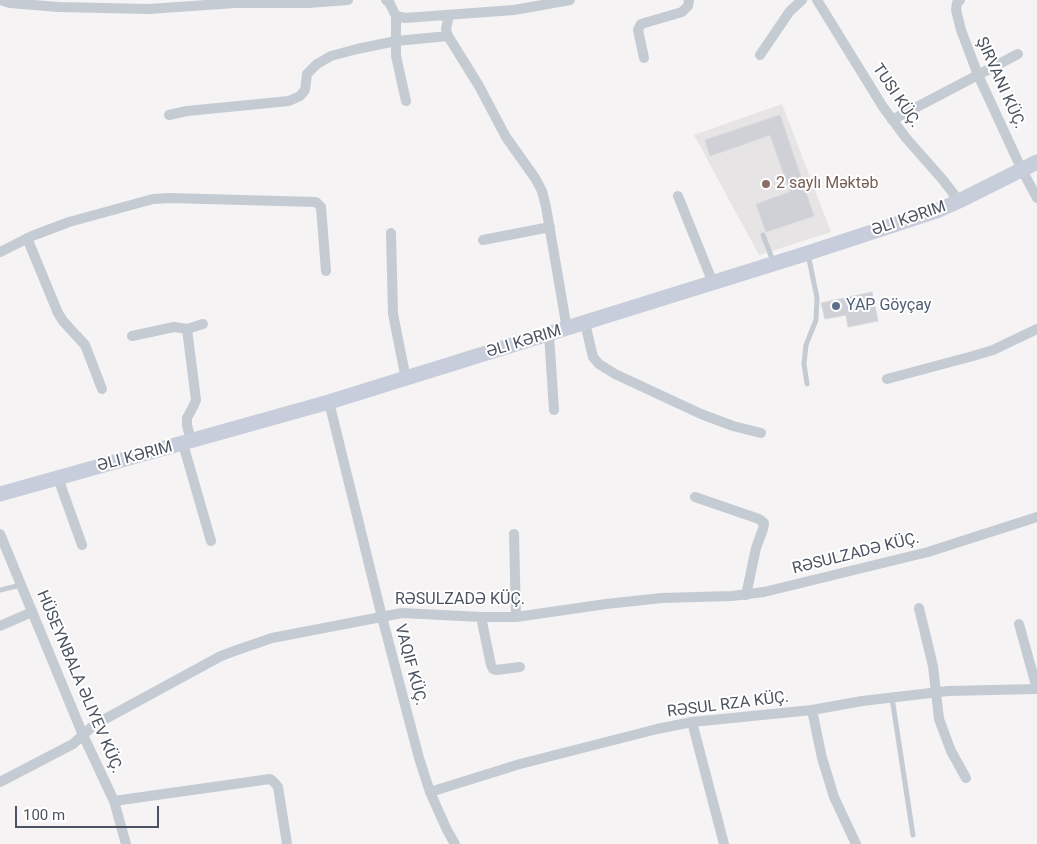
<!DOCTYPE html>
<meta charset="utf-8">
<style>
body{margin:0}
#map{position:relative;width:1037px;height:844px;overflow:hidden;background:#f5f3f3;font-family:Roboto,sans-serif}
canvas{display:block}
.scale{position:absolute;left:15px;top:806px;width:144px;height:22px;box-sizing:border-box;border:2px solid #4b5360;border-top:0;padding-left:6px;font-size:15px;line-height:18px;white-space:nowrap;color:#4b5360;-webkit-text-stroke:4px #fff;paint-order:stroke}
</style>
<div id="map">
<canvas width="1037" height="844"></canvas>
<div class="scale">100 m</div>
</div>
<script>
const g = document.querySelector('canvas').getContext('2d');
g.lineJoin = 'round';
function fillPath(path, color) {
  g.fillStyle = color;
  g.fill(path, 'evenodd');
}
function poly(rows) {
  const path = new Path2D();
  for (const r of rows) {
    path.moveTo(r[0], r[1]);
    for (let i = 2; i < r.length; i += 2) path.lineTo(r[i], r[i + 1]);
  }
  return path;
}
function trace(path, color, width, dash) {
  g.strokeStyle = color;
  g.lineWidth = width;
  g.lineCap = dash ? 'butt' : 'round';
  g.setLineDash(dash || []);
  g.stroke(path);
}
function write(font, color, halo, rows, align = 'center') {
  g.font = font + ' Roboto,sans-serif';
  g.lineWidth = 4;
  g.setLineDash([]);
  g.textBaseline = 'middle';
  g.strokeStyle = halo;
  g.fillStyle = color;
  for (const [text, x, y, turn = 0] of rows) {
    g.save();
    g.translate(x, y);
    g.rotate((+turn || 0) * Math.PI / 180);
    g.textAlign = isNaN(turn) ? turn : align;
    if (halo) g.strokeText(text, 0, 0);
    g.fillText(text, 0, 0);
    g.restore();
  }
}
fillPath(poly([
 [782,104,831,232,759,255,694,135]
]), '#e6e4e5');
const building = poly([
 [780,115,814,216,766,232,756,204,790,192,770,135,710,156,705,140,780,115],
 [872,292,878,321,848,327,846,315,825,319,821,303,872,292]
]);
fillPath(building, '#d0d1d7');
trace(building, '#d7d8de', 1);
trace(poly([
 [763,235,773,261],
 [807,384,804,364,806,345,816,320,817,298,808,254],
 [0,590,21,585],
 [892,698,913,835]
]), '#c4cbd3', 5);
trace(poly([
 [0,0,10,3,58,7,149,9,235,3,308,3,348,0],
 [386,0,389,2,396,16,405,18,514,10,570,0],
 [817,0,883,107,906,138,943,180,959,201],
 [960,0,957,3,956,10,961,30,978,75,1022,170,1037,198],
 [449,15,446,29,448,36,479,86,506,137,535,178,542,191,546,207,567,329],
 [396,16,396,56,406,101],
 [760,55,790,11,802,0],
 [644,58,638,30,641,24,682,12,688,6,689,0],
 [169,115,187,111,289,101,300,96,305,90,307,74,317,64,331,56,357,49,396,41,448,36],
 [892,120,1018,54],
 [678,196,713,283],
 [391,233,393,314,406,379],
 [27,238,58,313,63,321,85,345,102,389],
 [483,240,550,227],
 [0,252,32,236,69,222,153,199,169,198,316,202,321,207,326,271],
 [585,323,593,357,599,364,615,374,701,414,733,426,761,433],
 [187,329,196,400,194,405,187,418,187,425,191,441],
 [549,334,554,410],
 [132,336,174,327,187,329,203,324],
 [887,379,973,356,993,350,1016,339,1037,329],
 [329,402,382,617,419,758,430,792,447,830,455,844],
 [183,444,211,541],
 [58,478,82,545],
 [695,497,759,519,764,523,763,529,756,548,746,595],
 [0,534,83,735,114,801,126,844],
 [514,534,516,617],
 [919,608,933,666,939,719,951,751,966,778],
 [481,617,491,665,493,669,496,670,520,667],
 [1019,624,1037,689],
 [0,626,32,612],
 [812,710,822,758,834,797,856,844],
 [692,722,724,844],
 [0,782,73,744,94,725,221,656,237,650,272,638,402,613,481,617,516,617,606,604,662,598,732,596,764,592,928,552,1037,517],
 [430,792,520,764,657,729,692,722,812,710,862,701,948,691,1037,689],
 [114,801,270,779,274,782,278,787,287,844]
]), '#c4cbd3', 10);
trace(poly([
 [0,494,329,402,808,253,939,210,959,201,1037,162]
]), '#c7cdda', 15);
for (const [x, y, r, color] of [
 [766,184,5,"#8d6e63"],
 [836,306,5,"#5c6f8a"]
]) {
  const dot = new Path2D();
  dot.arc(x, y, r, 0, 2 * Math.PI);
  g.fillStyle = color;
  g.fill(dot);
  trace(dot, '#fff', 2);
}
write('16px', '#4b5360', '#fff', [
 ["ŞIRVANI KÜÇ.",1000,83,66],
 ["TUSI KÜÇ.",896,96,56],
 ["ƏLI KƏRIM",909,219,-19],
 ["ƏLI KƏRIM",524,342,-17],
 ["ƏLI KƏRIM",135,457,-15],
 ["RƏSULZADƏ KÜÇ.",856,554,-14],
 ["RƏSULZADƏ KÜÇ.",460,600],
 ["VAQIF KÜÇ.",410,665,75],
 ["HÜSEYNBALA ƏLIYEV KÜÇ.",79,682,67],
 ["RƏSUL RZA KÜÇ.",728,705,-7]
]);
write('16px', '#785e54', '#fff', [
 ["2 saylı Məktəb",776,184]
], 'left');
write('16px', '#4e5e75', '#fff', [
 ["YAP Göyçay",846,306]
], 'left');
</script>
